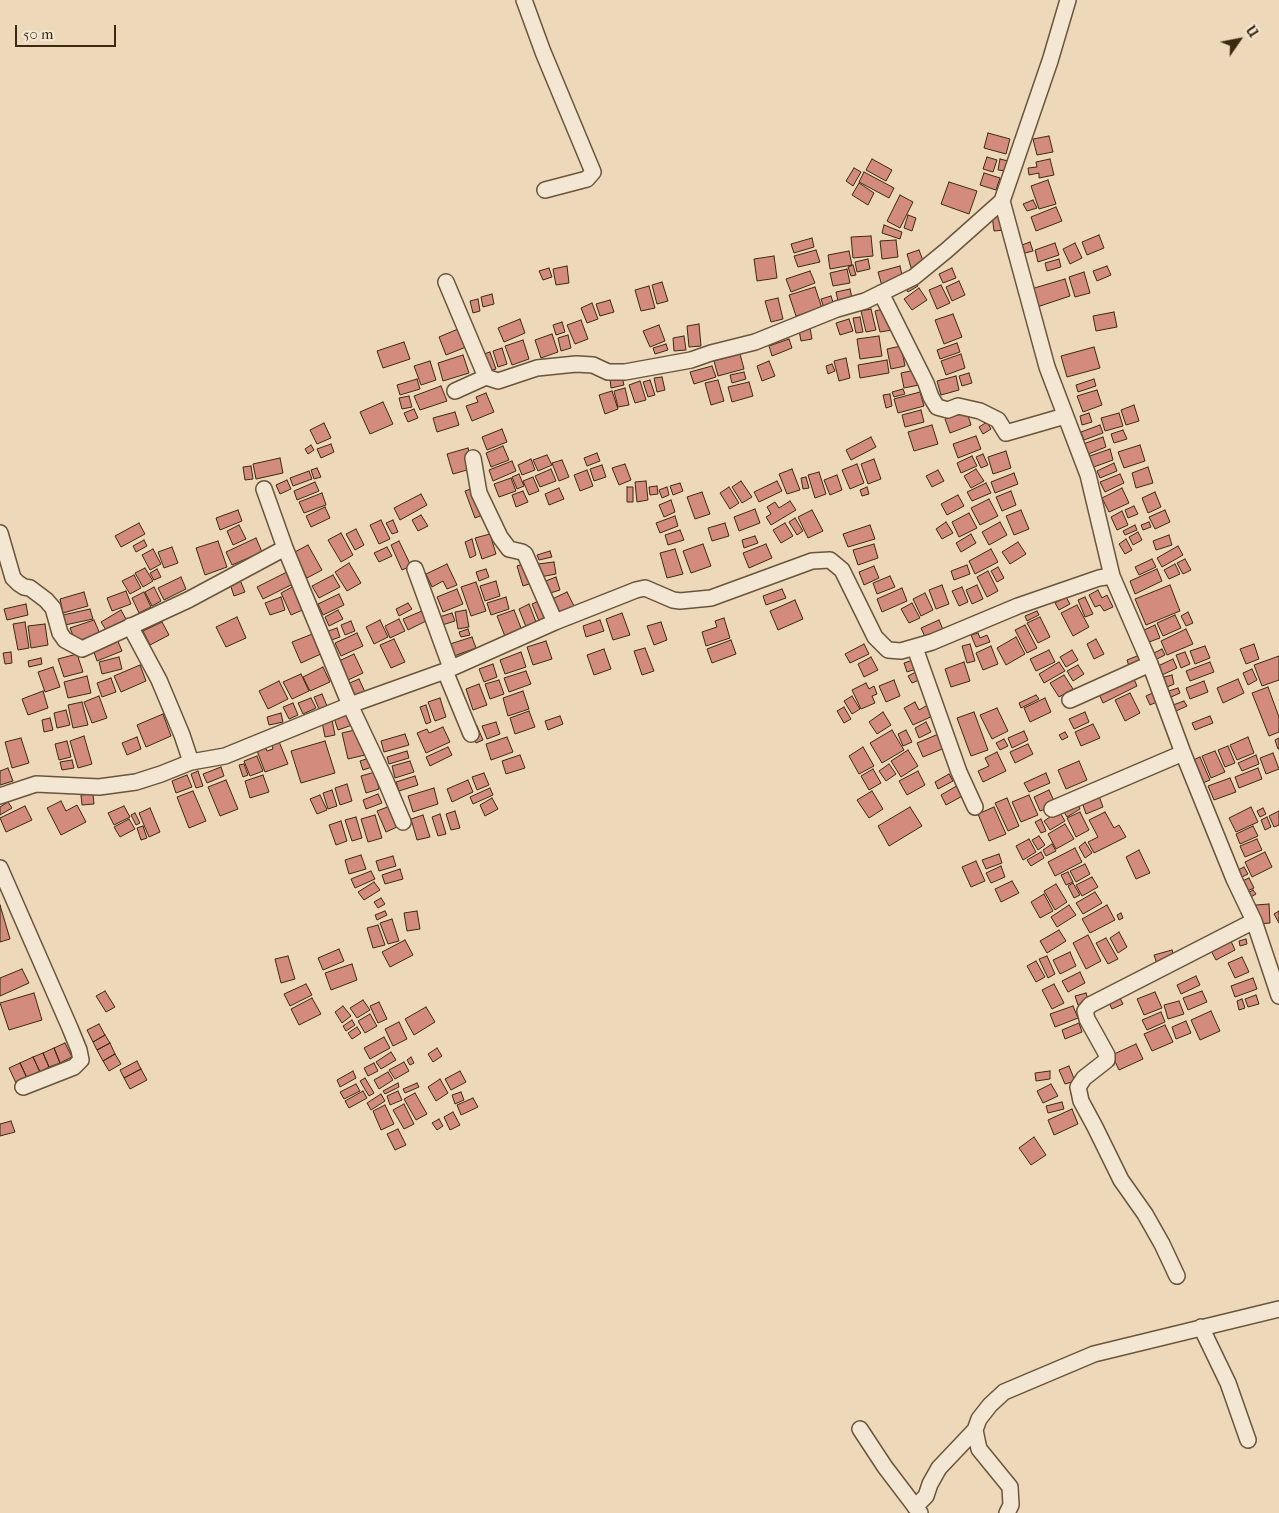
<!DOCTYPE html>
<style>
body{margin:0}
#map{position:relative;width:1279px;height:1513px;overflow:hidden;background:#edd9ba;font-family:"IM FELL French Canon",serif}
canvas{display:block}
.north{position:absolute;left:1214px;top:15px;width:50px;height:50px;-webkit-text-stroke:4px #f3e6d2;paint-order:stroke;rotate:57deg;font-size:14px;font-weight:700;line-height:20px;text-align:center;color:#3c2911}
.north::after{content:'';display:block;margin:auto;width:18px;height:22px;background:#3c2911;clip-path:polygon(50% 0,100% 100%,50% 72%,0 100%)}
.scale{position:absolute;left:15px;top:25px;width:101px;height:22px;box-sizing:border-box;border:2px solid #3c2911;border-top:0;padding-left:6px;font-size:15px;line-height:18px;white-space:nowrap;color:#3c2911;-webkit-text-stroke:4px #f3e6d2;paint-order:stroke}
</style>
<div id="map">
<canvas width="1279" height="1513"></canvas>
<div class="north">U</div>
<div class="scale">50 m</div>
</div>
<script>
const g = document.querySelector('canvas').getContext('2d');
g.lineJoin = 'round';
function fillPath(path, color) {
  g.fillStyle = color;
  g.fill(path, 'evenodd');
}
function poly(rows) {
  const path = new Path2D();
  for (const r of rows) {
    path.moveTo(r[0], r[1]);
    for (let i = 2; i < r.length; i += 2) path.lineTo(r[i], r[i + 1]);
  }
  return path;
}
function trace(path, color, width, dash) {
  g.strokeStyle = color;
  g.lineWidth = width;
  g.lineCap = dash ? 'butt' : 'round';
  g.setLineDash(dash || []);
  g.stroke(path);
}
const building = poly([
 [988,133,1010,139,1006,154,984,148,988,133],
 [1049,136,1053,152,1037,155,1033,139,1049,136],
 [987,157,997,160,993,172,983,169,987,157],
 [872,159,892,170,886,181,866,170,872,159],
 [1000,159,1008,161,1007,171,998,170,1000,159],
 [1050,159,1054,175,1039,178,1039,173,1029,175,1028,168,1037,167,1036,162,1050,159],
 [854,168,861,172,853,186,846,181,854,168],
 [864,172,894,188,889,198,859,182,864,172],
 [984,173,1000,178,996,190,980,185,984,173],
 [1048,180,1056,204,1039,209,1031,186,1048,180],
 [949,182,977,191,969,214,941,204,949,182],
 [859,183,874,193,868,205,852,195,859,183],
 [900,195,913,202,900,228,887,221,900,195],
 [1033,200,1037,208,1027,211,1023,204,1033,200],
 [1056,207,1062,221,1036,231,1031,217,1056,207],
 [1003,214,1005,230,994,231,992,215,1003,214],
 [908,215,916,218,912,231,904,228,908,215],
 [884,225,902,232,900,239,882,233,884,225],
 [1099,235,1104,248,1087,255,1082,242,1099,235],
 [871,236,873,256,853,258,851,237,871,236],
 [812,238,814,247,794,253,791,244,812,238],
 [896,240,898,257,882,259,880,241,896,240],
 [1030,242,1033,251,1025,253,1022,245,1030,242],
 [1055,243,1059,255,1038,262,1035,250,1055,243],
 [1075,243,1082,258,1070,264,1063,249,1075,243],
 [816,250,820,262,798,267,794,256,816,250],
 [919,250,925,266,912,271,907,254,919,250],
 [849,251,852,265,830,269,828,255,849,251],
 [774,256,777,278,757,281,754,259,774,256],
 [868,259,870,269,857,272,855,262,868,259],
 [1059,259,1061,267,1047,271,1045,263,1059,259],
 [853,265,856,275,851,276,848,267,853,265],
 [567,266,569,283,556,285,553,269,567,266],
 [900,266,903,280,882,286,878,272,900,266],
 [1107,266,1111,275,1097,281,1093,271,1107,266],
 [549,268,552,277,543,280,539,271,549,268],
 [952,268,956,278,943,283,939,274,952,268],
 [847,269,850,283,833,286,830,273,847,269],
 [810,271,815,283,791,292,786,279,810,271],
 [1084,272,1090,293,1075,297,1069,277,1084,272],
 [1065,279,1070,296,1037,307,1031,289,1065,279],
 [915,281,918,286,908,292,905,287,915,281],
 [959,281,965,295,952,301,946,287,959,281],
 [662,282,668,301,657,304,652,285,662,282],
 [941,285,950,303,937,309,929,290,941,285],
 [649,286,655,308,641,311,635,290,649,286],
 [815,287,822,308,796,316,789,295,815,287],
 [919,288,927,300,912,310,904,299,919,288],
 [850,289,852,298,838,301,836,292,850,289],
 [492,294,494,304,483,307,481,297,492,294],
 [831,296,834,305,824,308,821,299,831,296],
 [778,298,783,319,771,322,765,301,778,298],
 [478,299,480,311,473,313,470,301,478,299],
 [610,300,614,312,600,316,596,304,610,300],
 [592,303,598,319,587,323,581,308,592,303],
 [887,308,892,330,880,332,875,311,887,308],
 [871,309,876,330,866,332,861,311,871,309],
 [1114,312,1117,327,1096,331,1093,316,1114,312],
 [953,314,962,337,944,344,935,320,953,314],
 [860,317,863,332,856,333,853,318,860,317],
 [520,319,525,333,504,342,498,328,520,319],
 [849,319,853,331,840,335,836,323,849,319],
 [581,320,588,339,575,344,567,325,581,320],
 [562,322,565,332,556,335,553,325,562,322],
 [699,324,701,346,689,347,687,326,699,324],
 [659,325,665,341,650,347,643,331,659,325],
 [810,328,812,339,801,341,799,330,810,328],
 [458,329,466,347,446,355,439,337,458,329],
 [552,334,558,352,541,358,535,340,552,334],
 [568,335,571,348,561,351,558,338,568,335],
 [684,336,686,350,674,351,673,338,684,336],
 [879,336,882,356,860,359,857,339,879,336],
 [789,339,792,348,772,356,769,346,789,339],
 [523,340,529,359,512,365,505,346,523,340],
 [404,342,410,359,383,368,377,351,404,342],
 [957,343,960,352,940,359,937,350,957,343],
 [666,344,668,350,655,354,653,348,666,344],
 [901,346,905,366,891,369,887,349,901,346],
 [1094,347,1100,368,1067,377,1061,356,1094,347],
 [502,348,507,364,498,367,493,351,502,348],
 [490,352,496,369,487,372,481,355,490,352],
 [740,354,744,369,718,376,714,361,740,354],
 [961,354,965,368,946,375,941,361,961,354],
 [463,355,469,373,443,381,438,363,463,355],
 [846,358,850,378,839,381,834,361,846,358],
 [887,360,889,373,860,378,858,365,887,360],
 [430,361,436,380,421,385,414,366,430,361],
 [769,361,775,376,762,381,757,366,769,361],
 [832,364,835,371,828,374,826,366,832,364],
 [712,366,716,377,694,384,690,372,712,366],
 [915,370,919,385,904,388,901,373,915,370],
 [744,372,746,379,732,383,730,375,744,372],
 [969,373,972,383,962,386,959,376,969,373],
 [956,376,959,390,941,395,937,381,956,376],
 [622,377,624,385,611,388,610,379,622,377],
 [662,377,665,390,657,392,654,378,662,377],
 [417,379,420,389,400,395,397,385,417,379],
 [1094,379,1096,386,1078,392,1076,385,1094,379],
 [650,380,655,395,648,397,643,382,650,380],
 [718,380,724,401,711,405,705,383,718,380],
 [640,381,646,400,635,403,629,385,640,381],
 [749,382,753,396,732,402,728,387,749,382],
 [441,386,447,401,420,410,414,396,441,386],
 [625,388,629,405,618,407,614,391,625,388],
 [903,389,905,394,894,397,892,392,903,389],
 [1097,390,1102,405,1083,412,1077,396,1097,390],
 [612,391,618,409,605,414,599,395,612,391],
 [920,392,924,406,898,413,894,399,920,392],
 [486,393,494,412,472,421,466,406,478,402,476,397,486,393],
 [890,394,892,406,886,408,883,395,890,394],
 [409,396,412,407,402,409,399,398,409,396],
 [383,402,393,424,370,434,360,412,383,402],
 [1134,405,1139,421,1126,425,1121,410,1134,405],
 [414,409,418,418,408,422,404,413,414,409],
 [921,410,924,422,905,427,902,415,921,410],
 [455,412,459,425,437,432,433,418,455,412],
 [967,412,971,425,950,433,945,419,967,412],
 [1089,413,1092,422,1082,425,1080,416,1089,413],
 [1119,413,1123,426,1105,431,1101,418,1119,413],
 [987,422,991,429,983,434,979,427,987,422],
 [324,423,331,438,317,444,310,430,324,423],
 [932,425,938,444,914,451,908,432,932,425],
 [1100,425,1103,433,1084,440,1081,432,1100,425],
 [502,429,507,442,487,450,482,437,502,429],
 [1123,430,1127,439,1114,443,1111,434,1123,430],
 [976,436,981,449,958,458,953,444,976,436],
 [871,437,876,447,851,460,846,450,871,437],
 [1103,437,1106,447,1086,455,1083,444,1103,437],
 [331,444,334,452,321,458,317,449,331,444],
 [311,445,314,450,308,454,305,449,311,445],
 [1140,445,1145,461,1124,468,1118,452,1140,445],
 [503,446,509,460,491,467,486,453,503,446],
 [468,448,474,468,453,474,447,454,468,448],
 [1110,449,1113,460,1091,468,1087,457,1110,449],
 [1006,451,1011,468,993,474,988,457,1006,451],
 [597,453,600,461,587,466,584,458,597,453],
 [983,454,988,465,981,468,976,457,983,454],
 [547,455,552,465,538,471,533,460,547,455],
 [972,456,977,466,961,473,957,463,972,456],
 [280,458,283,473,256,479,253,464,280,458],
 [531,459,535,470,522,475,518,465,531,459],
 [874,459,881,479,868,484,861,464,874,459],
 [562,460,569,477,559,481,552,463,562,460],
 [512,461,516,471,493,481,489,470,512,461],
 [1114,463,1117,471,1100,478,1097,471,1114,463],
 [625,464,631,480,619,485,612,468,625,464],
 [857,464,864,483,850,489,842,470,857,464],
 [602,465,606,477,594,481,590,469,602,465],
 [251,466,253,479,245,480,243,467,251,466],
 [1148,467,1153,483,1136,488,1132,473,1148,467],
 [317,468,321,477,314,479,311,470,317,468],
 [551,469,556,481,540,487,535,476,551,469],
 [792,469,800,490,787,494,779,474,792,469],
 [976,469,984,481,971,488,964,476,976,469],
 [587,470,593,486,580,491,574,475,587,470],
 [938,470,944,481,932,487,926,476,938,470],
 [309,471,312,479,293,486,290,478,309,471],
 [819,472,826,494,815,498,808,475,819,472],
 [1014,473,1018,484,995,493,991,482,1014,473],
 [519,474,524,486,517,489,512,477,519,474],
 [1120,474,1124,483,1105,492,1100,482,1120,474],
 [837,475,842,490,830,495,824,480,837,475],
 [533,477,539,491,529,495,523,481,533,477],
 [806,477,809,488,803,489,801,478,806,477],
 [511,478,516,491,499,497,494,484,511,478],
 [287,480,291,489,280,494,276,485,287,480],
 [646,481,648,500,637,502,635,482,646,481],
 [741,481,752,497,742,503,732,487,741,481],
 [777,481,782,491,759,502,754,492,777,481],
 [315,482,319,491,297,500,294,491,315,482],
 [680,483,683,491,673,495,670,486,680,483],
 [986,483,991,493,972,501,967,492,986,483],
 [657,486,658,494,650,495,649,487,657,486],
 [476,487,485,514,475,518,465,491,476,487],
 [627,487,633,487,633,502,627,502,627,487],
 [667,487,669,495,662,498,659,490,667,487],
 [729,487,739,503,730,509,720,493,729,487],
 [867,487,869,494,862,496,860,490,867,487],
 [559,488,564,499,549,505,545,494,559,488],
 [1122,488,1129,503,1109,512,1102,498,1122,488],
 [523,491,528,502,516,507,512,495,523,491],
 [1011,491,1016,505,1002,511,996,497,1011,491],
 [702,492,710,514,695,519,687,497,702,492],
 [1155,492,1161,507,1148,513,1142,498,1155,492],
 [322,493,326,505,304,513,299,502,322,493],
 [421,494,427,505,400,520,394,508,421,494],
 [958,495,964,506,947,515,941,504,958,495],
 [989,499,998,516,980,525,971,508,989,499],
 [671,500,675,512,664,517,659,505,671,500],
 [790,501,796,510,771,525,766,517,771,514,767,507,775,502,779,508,790,501],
 [1134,506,1138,514,1128,518,1125,510,1134,506],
 [325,507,330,518,311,527,306,516,325,507],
 [755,509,760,523,739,531,734,517,755,509],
 [238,510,242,521,220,530,216,518,238,510],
 [812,510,823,531,808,538,798,517,812,510],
 [1021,510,1029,529,1014,535,1006,516,1021,510],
 [1165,510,1170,522,1155,529,1149,517,1165,510],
 [1122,511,1128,525,1117,530,1111,517,1122,511],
 [969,513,977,528,959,537,952,522,969,513],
 [421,515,428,526,418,531,412,520,421,515],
 [675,516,678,526,660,533,656,523,675,516],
 [795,518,803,531,797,535,789,522,795,518],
 [381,520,390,539,379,544,370,525,381,520],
 [393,520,398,532,392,534,386,523,393,520],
 [946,522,953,533,942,539,936,529,946,522],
 [1000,522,1007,535,989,545,982,532,1000,522],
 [1149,522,1151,527,1143,530,1141,525,1149,522],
 [139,523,145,534,121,547,115,536,139,523],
 [725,523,729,536,712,541,708,528,725,523],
 [785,523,793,536,781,543,773,530,785,523],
 [239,525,246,539,233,545,227,531,239,525],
 [870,525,875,539,848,547,843,534,870,525],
 [1135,525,1137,530,1125,535,1123,531,1135,525],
 [356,529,364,545,355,550,346,534,356,529],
 [680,530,684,540,668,545,665,535,680,530],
 [1138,532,1142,540,1133,545,1129,537,1138,532],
 [341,533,353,555,341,562,328,540,341,533],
 [490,534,496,554,482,559,475,538,490,534],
 [971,534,976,543,961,552,956,543,971,534],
 [1169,535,1172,545,1156,550,1153,541,1169,535],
 [755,536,758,543,744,548,742,540,755,536],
 [256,538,262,552,232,565,226,552,256,538],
 [472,539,476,555,470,558,465,542,472,539],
 [1126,539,1132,550,1125,554,1119,544,1126,539],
 [144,540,147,546,136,552,133,546,144,540],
 [218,541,227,567,205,575,196,548,218,541],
 [399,541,411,566,402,570,391,545,399,541],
 [1018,542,1026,554,1010,564,1002,552,1018,542],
 [703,544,711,566,691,573,683,551,703,544],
 [766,544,772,558,749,568,743,553,766,544],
 [874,544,878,558,858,565,853,550,874,544],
 [308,545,322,570,307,578,293,553,308,545],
 [1178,546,1183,555,1162,567,1157,558,1178,546],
 [172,547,178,563,164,568,158,552,172,547],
 [387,547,392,556,379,562,374,553,387,547],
 [153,549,161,564,150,570,142,555,153,549],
 [675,549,683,574,667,578,660,553,675,549],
 [991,549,998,562,975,574,969,561,991,549],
 [550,551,552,557,539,560,537,555,550,551],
 [1152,559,1156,567,1139,575,1135,567,1152,559],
 [1185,559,1191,570,1183,574,1177,563,1185,559],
 [554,562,556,574,540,577,538,564,554,562],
 [349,563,361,583,347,591,335,572,349,563],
 [526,563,532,583,523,586,517,566,526,563],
 [447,564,457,585,447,589,443,581,432,587,426,574,447,564],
 [1175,564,1180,574,1169,579,1164,570,1175,564],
 [967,565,970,574,954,580,951,571,967,565],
 [874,566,879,578,864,585,859,572,874,566],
 [998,567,1004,578,997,582,991,571,998,567],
 [145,568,153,581,143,587,135,573,145,568],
 [157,569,161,577,154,580,150,573,157,569],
 [486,569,489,577,479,581,476,572,486,569],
 [1157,569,1162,581,1135,594,1130,581,1157,569],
 [289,571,295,583,263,599,257,587,289,571],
 [988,571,998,591,987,597,977,577,988,571],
 [134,575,141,588,130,594,122,581,134,575],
 [333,575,340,587,319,598,312,586,333,575],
 [890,576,895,587,877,594,873,583,890,576],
 [181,577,186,589,164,600,158,588,181,577],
 [556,577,560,590,547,594,543,582,556,577],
 [240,580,245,592,234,596,230,584,240,580],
 [496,581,500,596,485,601,480,586,496,581],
 [476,582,486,611,471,616,461,587,476,582],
 [296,585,307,608,291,615,281,593,296,585],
 [942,585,949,604,936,609,929,590,942,585],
 [977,585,983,599,972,604,966,590,977,585],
 [1170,585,1180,611,1146,625,1135,599,1170,585],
 [154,587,161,601,152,606,145,592,154,587],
 [962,587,968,602,959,606,952,591,962,587],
 [902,588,907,601,882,612,877,599,902,588],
 [457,589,463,604,443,612,437,597,457,589],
 [782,589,786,598,766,605,763,596,782,589],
 [1098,590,1102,598,1107,595,1113,607,1104,611,1100,605,1095,607,1089,595,1098,590],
 [126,591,131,604,112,611,107,598,126,591],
 [84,592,88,606,63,613,60,599,84,592],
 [144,592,151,607,139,613,132,598,144,592],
 [567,592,575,608,555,617,548,601,567,592],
 [925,593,933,610,921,616,913,599,925,593],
 [339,594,344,605,323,615,318,604,339,594],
 [281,597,285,610,270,615,265,603,281,597],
 [506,597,509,609,491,615,487,603,506,597],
 [1066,597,1070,604,1059,610,1055,603,1066,597],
 [1085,597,1093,614,1085,617,1078,600,1085,597],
 [541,600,548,618,539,621,532,604,541,600],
 [795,600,803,619,778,630,770,611,795,600],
 [408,603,412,609,399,616,396,609,408,603],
 [912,603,920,618,909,623,901,609,912,603],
 [26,604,28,615,7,620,4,609,26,604],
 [529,604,536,622,526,627,519,609,529,604],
 [1077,605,1089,627,1073,636,1061,613,1077,605],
 [90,609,93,619,65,625,63,615,90,609],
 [121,610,126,619,106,630,101,622,121,610],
 [338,610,343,619,329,626,325,617,338,610],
 [466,610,469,627,458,629,455,612,466,610],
 [514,610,523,633,506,639,497,616,514,610],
 [422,611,426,621,408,630,403,619,422,611],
 [1037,611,1039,615,1027,621,1025,616,1037,611],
 [1188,612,1193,623,1186,626,1181,616,1188,612],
 [452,613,455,621,439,626,436,618,452,613],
 [622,613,630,635,613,640,606,619,622,613],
 [1175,615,1181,628,1163,636,1157,623,1175,615],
 [237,617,246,638,226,647,216,627,237,617],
 [1040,617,1050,637,1038,643,1027,623,1040,617],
 [724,618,730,638,706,646,702,632,717,627,715,621,724,618],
 [399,619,405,631,390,638,385,626,399,619],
 [94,620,100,634,76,643,70,628,94,620],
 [380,620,388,637,374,644,366,627,380,620],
 [600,620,604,631,586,637,583,626,600,620],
 [939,620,944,632,926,639,921,628,939,620],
 [351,621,355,631,345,635,341,625,351,621],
 [25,622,29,648,18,650,13,624,25,622],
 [162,622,169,635,150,645,143,631,162,622],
 [661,622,667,640,654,645,647,626,661,622],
 [45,624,48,645,31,648,28,626,45,624],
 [1025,625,1037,648,1027,653,1015,630,1025,625],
 [1155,625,1160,638,1149,642,1144,630,1155,625],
 [337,628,340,637,326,642,323,633,337,628],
 [468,629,470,635,461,637,459,632,468,629],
 [1186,629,1193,644,1167,655,1161,641,1186,629],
 [315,633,323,653,301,663,292,642,315,633],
 [357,633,363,646,341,656,335,643,357,633],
 [978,633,980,638,987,635,990,642,976,647,971,635,978,633],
 [472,637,476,648,454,656,450,644,472,637],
 [1016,637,1025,654,1006,665,997,648,1016,637],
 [117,639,122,651,97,661,93,649,117,639],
 [394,639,405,662,391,668,380,645,394,639],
 [1096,639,1104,654,1094,659,1087,644,1096,639],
 [731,640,736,654,712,663,707,649,731,640],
 [546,641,552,659,533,665,527,647,546,641],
 [864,644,869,654,850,663,845,654,864,644],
 [970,644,975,661,967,663,962,646,970,644],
 [1254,644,1259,659,1246,664,1240,649,1254,644],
 [991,646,998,664,983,670,976,653,991,646],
 [1205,646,1210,658,1195,664,1190,651,1205,646],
 [645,648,654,671,642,675,634,651,645,648],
 [604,649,611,669,594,675,587,655,604,649],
 [1162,649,1165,655,1153,661,1150,655,1162,649],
 [1049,650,1055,662,1036,671,1030,659,1049,650],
 [1072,650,1078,660,1066,667,1060,657,1072,650],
 [11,652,12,663,5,664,3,653,11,652],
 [521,652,526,667,505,674,500,660,521,652],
 [1185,652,1190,664,1181,668,1176,655,1185,652],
 [77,654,83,672,64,677,58,659,77,654],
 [354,654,363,673,348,680,339,661,354,654],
 [1142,654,1145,663,1130,669,1127,660,1142,654],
 [1279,656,1279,680,1262,686,1254,665,1279,656],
 [119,657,122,669,102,674,99,662,119,657],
 [871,657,878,670,864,677,858,664,871,657],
 [41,658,42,664,29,667,28,661,41,658],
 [916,659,919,668,907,672,904,663,916,659],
 [1173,659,1177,668,1162,675,1158,666,1173,659],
 [964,662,970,681,951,687,945,669,964,662],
 [1059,662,1065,671,1044,683,1039,674,1059,662],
 [1210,662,1214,672,1190,681,1186,671,1210,662],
 [493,664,497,677,484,682,479,669,493,664],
 [140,665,146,681,121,692,114,676,140,665],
 [1078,665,1084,674,1073,681,1067,671,1078,665],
 [53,667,60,687,45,692,38,672,53,667],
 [323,667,330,682,310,691,303,677,323,667],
 [1252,669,1257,680,1248,685,1243,673,1252,669],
 [920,670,924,678,912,683,908,676,920,670],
 [526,671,531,684,509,692,504,678,526,671],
 [301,674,309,691,292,699,283,682,301,674],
 [1064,675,1073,689,1059,697,1050,683,1064,675],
 [1172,675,1174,684,1167,687,1164,677,1172,675],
 [87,676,91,693,68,698,64,682,87,676],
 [1133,677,1137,686,1103,703,1099,694,1133,677],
 [111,678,116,692,102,697,97,683,111,678],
 [359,679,365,692,351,698,345,685,359,679],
 [1238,679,1244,693,1223,703,1217,688,1238,679],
 [499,680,504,694,490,699,485,684,499,680],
 [894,680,900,696,886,702,879,686,894,680],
 [279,681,288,699,268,709,259,691,279,681],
 [1204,681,1208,692,1190,699,1186,688,1204,681],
 [866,683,869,689,874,686,877,694,872,696,875,703,861,709,852,690,866,683],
 [479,684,487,705,473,710,466,689,479,684],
 [1268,687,1279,717,1279,732,1269,736,1252,693,1268,687],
 [1178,688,1180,693,1169,698,1166,692,1178,688],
 [43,691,48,708,28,715,22,699,43,691],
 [523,691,529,709,508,716,503,698,523,691],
 [1155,692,1159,701,1150,705,1146,696,1155,692],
 [1130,693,1140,713,1125,721,1115,700,1130,693],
 [322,694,327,706,319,709,314,697,322,694],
 [1036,695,1039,699,1021,708,1019,703,1036,695],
 [99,696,107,718,92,723,84,702,99,696],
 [852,696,860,709,852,714,844,701,852,696],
 [311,698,316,708,303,714,298,703,311,698],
 [440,698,446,717,435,721,428,702,440,698],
 [1045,698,1051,712,1030,722,1024,708,1045,698],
 [1184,701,1187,706,1176,711,1173,705,1184,701],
 [82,702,88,725,73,728,68,705,82,702],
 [915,702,919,710,931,703,937,714,913,725,904,708,915,702],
 [293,703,298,715,289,719,283,707,293,703],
 [426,705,431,722,426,724,420,707,426,705],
 [844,707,851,719,844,723,837,711,844,707],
 [997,708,1008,731,992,739,980,715,997,708],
 [66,710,70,725,57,728,54,713,66,710],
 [529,711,535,727,515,734,510,718,529,711],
 [883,712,891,725,877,734,869,722,883,712],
 [974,712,988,750,971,756,957,718,974,712],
 [1085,712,1089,722,1074,729,1069,719,1085,712],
 [281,713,283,722,269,725,267,717,281,713],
 [351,713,355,724,338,730,334,718,351,713],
 [163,714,171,736,146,747,137,725,163,714],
 [560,716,563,724,548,730,545,721,560,716],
 [1210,716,1213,723,1195,730,1192,723,1210,716],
 [50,718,53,730,44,732,42,720,50,718],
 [332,720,335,735,325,737,322,722,332,720],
 [496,722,500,734,487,739,482,726,496,722],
 [926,722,931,732,919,738,915,728,926,722],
 [1093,724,1100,738,1081,746,1075,732,1093,724],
 [477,726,483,740,476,743,471,728,477,726],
 [443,727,450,742,426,753,417,733,427,729,429,733,443,727],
 [359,729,365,755,348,759,342,733,359,729],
 [892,730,904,750,882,763,870,743,892,730],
 [906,730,912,742,903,746,898,734,906,730],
 [1024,731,1028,740,1012,748,1008,738,1024,731],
 [1065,732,1068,737,1062,740,1059,735,1065,732],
 [941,733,947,747,923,757,917,743,941,733],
 [405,734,409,745,384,752,381,741,405,734],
 [84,736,92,764,78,768,70,741,84,736],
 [137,737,141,749,127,755,122,743,137,737],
 [507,737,513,752,491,760,486,744,507,737],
 [1248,737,1254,753,1237,760,1230,745,1248,737],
 [21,738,29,763,12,768,5,742,21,738],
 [1279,738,1279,749,1278,749,1275,740,1279,738],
 [278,739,288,764,265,772,256,748,264,745,267,751,273,749,271,742,278,739],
 [1004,739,1008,746,1000,750,996,743,1004,739],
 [67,741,71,757,59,760,55,744,67,741],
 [325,741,335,773,301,783,291,751,325,741],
 [1028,744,1033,754,1015,763,1010,752,1028,744],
 [1228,746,1235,763,1225,767,1218,750,1228,746],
 [448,747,452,755,430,766,426,757,448,747],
 [863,747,874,766,859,774,849,756,863,747],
 [908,750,918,766,901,777,891,761,908,750],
 [407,751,409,758,389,764,387,757,407,751],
 [1215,751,1225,772,1211,778,1202,756,1215,751],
 [997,752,1006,771,983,782,978,771,989,766,985,758,997,752],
 [1273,753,1279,769,1266,774,1260,758,1273,753],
 [520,755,525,768,506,774,502,761,520,755],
 [1256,755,1259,764,1242,771,1238,763,1256,755],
 [257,756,263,771,250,776,244,761,257,756],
 [372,757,375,766,363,770,360,761,372,757],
 [1200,757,1210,780,1203,783,1193,760,1200,757],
 [72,760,74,768,62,770,60,762,72,760],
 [410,761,414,772,395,778,392,766,410,761],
 [1079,761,1087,780,1066,789,1058,770,1079,761],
 [244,764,248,775,243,777,239,765,244,764],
 [889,764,896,774,886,781,879,771,889,764],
 [221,767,224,776,207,783,203,774,221,767],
 [8,768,13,781,0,785,0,771,8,768],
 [1258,768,1262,779,1239,788,1235,777,1258,768],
 [873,769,881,783,869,790,861,776,873,769],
 [198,771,203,786,196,788,191,774,198,771],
 [918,771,925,785,907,795,899,781,918,771],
 [375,772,379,789,366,793,361,776,375,772],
 [484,773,489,785,477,790,472,777,484,773],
 [1046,773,1050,783,1029,792,1024,783,1046,773],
 [949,774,953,781,938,789,935,782,949,774],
 [187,775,192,787,176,793,172,781,187,775],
 [263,775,269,792,250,798,245,781,263,775],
 [415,776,418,785,399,791,396,782,415,776],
 [1230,778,1236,792,1214,800,1208,786,1230,778],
 [226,780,238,809,220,816,208,787,226,780],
 [468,780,473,792,452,802,447,789,468,780],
 [347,784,352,801,340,805,335,788,347,784],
 [960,784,966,794,946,805,941,795,960,784],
 [434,788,438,804,413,812,408,796,434,788],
 [490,788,493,795,473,804,470,797,490,788],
 [332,790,337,806,328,809,323,793,332,790],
 [1049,790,1056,805,1040,811,1034,797,1049,790],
 [193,791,206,821,189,828,177,797,193,791],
 [872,791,883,809,869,818,857,800,872,791],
 [93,794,94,804,82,805,81,795,93,794],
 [378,794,382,803,366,809,363,800,378,794],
 [320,795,327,810,317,814,310,799,320,795],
 [1029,795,1038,815,1021,822,1012,802,1029,795],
 [1099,796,1103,807,1086,814,1082,802,1099,796],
 [492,798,498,809,485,816,480,805,492,798],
 [1007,798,1019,826,1008,831,995,803,1007,798],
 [61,801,66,811,77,805,86,822,61,835,47,808,61,801],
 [8,802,12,808,0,815,0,807,8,802],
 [1077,803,1080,809,1067,817,1063,810,1077,803],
 [25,806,32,820,6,832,0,818,25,806],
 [124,806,130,817,114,825,108,813,124,806],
 [390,806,399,826,386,832,377,811,390,806],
 [910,807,922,826,889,846,878,826,910,807],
 [994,807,1006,834,989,841,978,814,994,807],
 [1251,807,1258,822,1236,832,1229,818,1251,807],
 [150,808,160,832,149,837,139,813,150,808],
 [1263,808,1266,814,1260,817,1257,811,1263,808],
 [455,811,460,828,451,830,446,814,455,811],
 [1059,811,1065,821,1050,830,1044,821,1059,811],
 [1279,811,1279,825,1274,827,1269,816,1279,811],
 [1080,812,1089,830,1076,837,1067,818,1080,812],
 [1105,812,1114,828,1119,825,1126,837,1094,853,1088,842,1098,837,1089,820,1105,812],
 [135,813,140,823,136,825,131,815,135,813],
 [440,814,446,834,438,836,432,817,440,814],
 [375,815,382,838,368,842,361,819,375,815],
 [423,815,430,837,417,840,411,819,423,815],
 [356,817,362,838,352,841,345,820,356,817],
 [1267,817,1271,827,1265,830,1261,820,1267,817],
 [129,819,135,829,120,837,114,827,129,819],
 [1041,819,1046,831,1041,833,1035,822,1041,819],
 [341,821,347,841,336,845,329,825,341,821],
 [1065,824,1074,839,1056,849,1048,834,1065,824],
 [143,826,147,838,141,840,137,828,143,826],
 [1253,826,1258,836,1240,844,1236,834,1253,826],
 [1039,836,1045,845,1038,850,1032,840,1039,836],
 [1029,839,1036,852,1023,860,1016,846,1029,839],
 [1257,839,1262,850,1245,857,1240,846,1257,839],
 [1085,842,1092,853,1085,858,1079,847,1085,842],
 [1052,844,1056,851,1046,856,1043,850,1052,844],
 [1075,848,1082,862,1055,876,1048,862,1075,848],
 [1139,850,1150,873,1136,879,1126,857,1139,850],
 [1041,852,1044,858,1031,866,1027,860,1041,852],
 [1265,852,1272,867,1252,877,1245,862,1265,852],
 [999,854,1002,863,986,869,982,860,999,854],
 [361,855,366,869,349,874,345,860,361,855],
 [393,856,396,866,379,871,376,861,393,856],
 [976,861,985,881,971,887,962,867,976,861],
 [1085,864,1090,874,1076,882,1070,871,1085,864],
 [1001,866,1005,877,991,883,986,873,1001,866],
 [1244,867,1248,874,1238,879,1234,872,1244,867],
 [400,869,403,879,385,884,382,875,400,869],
 [371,871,375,879,355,888,351,879,371,871],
 [1068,872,1073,882,1066,885,1061,875,1068,872],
 [1092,877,1098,887,1082,896,1076,885,1092,877],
 [1249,878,1254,888,1243,893,1238,883,1249,878],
 [1012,881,1019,893,1001,902,995,889,1012,881],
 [374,882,380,890,364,900,358,892,374,882],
 [1073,883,1080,895,1074,898,1068,886,1073,883],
 [1056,884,1067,902,1055,910,1044,891,1056,884],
 [1253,890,1256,894,1247,899,1245,895,1253,890],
 [1095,892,1102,903,1083,914,1076,903,1095,892],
 [1044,894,1053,911,1040,918,1031,902,1044,894],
 [381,898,385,904,378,908,374,902,381,898],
 [1269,904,1270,923,1257,924,1256,905,1269,904],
 [0,905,10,939,0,942,0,905],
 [1069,905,1076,915,1057,927,1051,917,1069,905],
 [1107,905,1115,920,1090,933,1082,919,1107,905],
 [385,911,387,915,377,920,375,915,385,911],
 [417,911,420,929,407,931,404,913,417,911],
 [1279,911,1279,923,1274,914,1279,911],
 [1121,913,1123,918,1119,920,1117,915,1121,913],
 [392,919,399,941,388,944,380,923,392,919],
 [378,925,385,945,373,948,367,928,378,925],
 [1059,930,1066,941,1047,953,1040,941,1059,930],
 [1119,932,1127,947,1118,953,1110,938,1119,932],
 [1088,935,1101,961,1086,969,1073,943,1088,935],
 [1106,938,1118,959,1108,964,1096,943,1106,938],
 [1230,939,1235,950,1216,960,1210,949,1230,939],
 [1246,939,1247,944,1240,946,1239,941,1246,939],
 [405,940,413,955,390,967,382,952,405,940],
 [339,949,344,961,323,970,318,958,339,949],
 [1172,950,1175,959,1157,964,1154,955,1172,950],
 [1070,952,1076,966,1060,974,1053,960,1070,952],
 [288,956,295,979,281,983,275,959,288,956],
 [1047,956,1055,974,1048,978,1039,959,1047,956],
 [1242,957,1249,972,1235,978,1228,963,1242,957],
 [1036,961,1045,977,1036,982,1027,966,1036,961],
 [352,964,357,980,331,990,325,973,352,964],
 [22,969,29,983,0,996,0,978,22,969],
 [1080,972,1085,983,1068,992,1062,981,1080,972],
 [1196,976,1200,985,1181,994,1177,985,1196,976],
 [1253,978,1257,989,1235,997,1231,986,1253,978],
 [306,984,312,995,290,1006,284,994,306,984],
 [1054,984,1064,1003,1052,1009,1042,990,1054,984],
 [105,991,115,1007,106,1012,96,996,105,991],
 [1202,991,1207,1002,1188,1010,1183,998,1202,991],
 [1155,992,1162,1008,1144,1015,1137,999,1155,992],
 [34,993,42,1020,9,1030,0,1003,34,993],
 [1086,993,1089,1002,1078,1005,1075,996,1086,993],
 [1256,995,1259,1004,1248,1007,1245,999,1256,995],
 [1119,996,1123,1004,1112,1009,1108,1001,1119,996],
 [312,998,321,1014,299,1025,291,1009,312,998],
 [1242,999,1245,1008,1239,1010,1237,1001,1242,999],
 [363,1000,370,1010,357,1018,350,1008,363,1000],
 [1179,1001,1184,1014,1168,1019,1164,1005,1179,1001],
 [379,1002,387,1019,378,1023,370,1006,379,1002],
 [343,1006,351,1016,342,1023,335,1012,343,1006],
 [1073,1006,1078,1018,1055,1027,1050,1014,1073,1006],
 [426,1007,435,1022,414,1035,405,1019,426,1007],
 [1211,1011,1220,1031,1200,1040,1191,1020,1211,1011],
 [1161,1012,1165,1022,1147,1030,1142,1020,1161,1012],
 [370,1014,377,1026,365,1033,358,1021,370,1014],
 [352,1020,355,1025,346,1031,343,1026,352,1020],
 [1186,1021,1191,1033,1176,1039,1172,1027,1186,1021],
 [399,1022,407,1039,393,1046,385,1029,399,1022],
 [1079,1023,1082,1032,1065,1039,1062,1030,1079,1023],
 [99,1024,105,1035,93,1042,87,1030,99,1024],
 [1165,1025,1173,1042,1152,1051,1144,1034,1165,1025],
 [357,1027,361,1033,352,1039,348,1033,357,1027],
 [105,1035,110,1043,97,1050,93,1042,105,1035],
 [384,1037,390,1048,370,1059,364,1048,384,1037],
 [65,1043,72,1057,60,1063,54,1048,65,1043],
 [110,1043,115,1054,103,1061,97,1050,110,1043],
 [1136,1044,1143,1059,1119,1070,1112,1055,1136,1044],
 [54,1048,60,1063,49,1067,43,1053,54,1048],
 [437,1048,442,1056,433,1062,428,1054,437,1048],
 [391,1052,396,1060,381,1069,376,1062,391,1052],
 [43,1053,49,1067,40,1072,33,1057,43,1053],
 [115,1054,121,1064,109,1071,103,1061,115,1054],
 [33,1057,40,1072,27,1078,20,1063,33,1057],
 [411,1057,414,1063,410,1065,407,1060,411,1057],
 [137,1061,141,1069,124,1078,120,1070,137,1061],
 [404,1062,409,1071,395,1079,389,1070,404,1062],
 [20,1063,27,1078,16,1083,9,1068,20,1063],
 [374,1063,378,1071,368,1076,364,1068,374,1063],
 [1069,1066,1075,1081,1065,1084,1059,1070,1069,1066],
 [141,1069,147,1080,130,1089,124,1078,141,1069],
 [353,1071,356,1078,340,1087,337,1080,353,1071],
 [460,1071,466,1082,451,1090,445,1079,460,1071],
 [1050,1071,1050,1079,1036,1081,1035,1073,1050,1071],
 [388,1072,393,1080,379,1089,374,1080,388,1072],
 [365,1078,374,1093,369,1096,360,1081,365,1078],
 [440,1079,448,1093,436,1101,428,1087,440,1079],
 [398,1083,399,1087,385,1094,383,1091,398,1083],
 [417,1083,419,1087,405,1093,403,1089,417,1083],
 [356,1084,360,1091,344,1099,340,1092,356,1084],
 [1051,1084,1058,1096,1043,1103,1037,1091,1051,1084],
 [363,1091,367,1098,349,1108,345,1101,363,1091],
 [398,1091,402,1100,390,1105,387,1096,398,1091],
 [461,1092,464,1100,455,1104,452,1095,461,1092],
 [415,1093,427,1114,416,1120,404,1099,415,1093],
 [381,1094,385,1101,371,1110,367,1103,381,1094],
 [473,1098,478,1107,461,1115,457,1105,473,1098],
 [1062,1102,1064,1109,1048,1113,1046,1106,1062,1102],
 [404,1104,414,1124,404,1129,393,1110,404,1104],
 [385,1105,394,1124,381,1130,373,1111,385,1105],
 [1072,1109,1078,1124,1054,1135,1048,1120,1072,1109],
 [453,1112,460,1125,450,1130,444,1117,453,1112],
 [439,1119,443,1126,437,1130,432,1123,439,1119],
 [11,1121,15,1132,0,1136,0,1124,11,1121],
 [398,1129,406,1145,395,1150,387,1134,398,1129],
 [1034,1137,1046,1155,1031,1165,1019,1148,1034,1137]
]);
fillPath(building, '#d38b7e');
trace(building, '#3c2911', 1);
const minor = poly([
 [524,0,543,52,593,172,587,179,545,190],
 [1068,0,1050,61,1002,201,1047,367,1088,475,1112,576,1150,664,1183,753,1234,879,1254,921,1279,996],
 [446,282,486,377],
 [881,293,926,383,931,397,937,407,948,410,958,406,980,411,998,420,1006,433,1065,416],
 [455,391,486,377,498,381,537,368,576,364,593,365,608,372,625,372,691,360,711,353,755,342,837,309,865,301,914,277,947,250,1002,201],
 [473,458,479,493,500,537,509,549,522,552,525,554,555,622],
 [264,489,285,548,350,705,384,777,403,822],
 [0,533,13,578,18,583,24,587,30,588,46,600,53,608,60,633,65,640,82,649,188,600,285,548],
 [415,569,451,668],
 [130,626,159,680,182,735,191,762],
 [915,648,959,772,975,807],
 [445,671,471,734],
 [1070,700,1150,664],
 [0,796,36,784,99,787,136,782,161,774,191,762,225,756,350,705,445,671,555,622,636,590,645,588,673,600,680,601,711,598,812,561,830,560,842,570,875,637,888,650,901,651,932,642,1018,606,1099,578,1112,576],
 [1052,809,1183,753],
 [0,868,70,1028,79,1050,81,1060,74,1067,23,1087],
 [1177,1276,1162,1244,1145,1214,1121,1180,1095,1127,1081,1101,1078,1087,1084,1078,1107,1060,1107,1055,1087,1019,1085,1011,1090,1005,1254,921],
 [1201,1327,1228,1383,1248,1440],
 [860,1429,885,1467,920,1513],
 [915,1507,926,1496,930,1484,939,1468,975,1430],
 [1007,1513,1011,1505,1010,1487,979,1449,975,1430,979,1419,990,1405,1004,1392,1094,1354,1279,1309]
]);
trace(minor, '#68553b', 18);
trace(minor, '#f3e6d2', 15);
</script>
